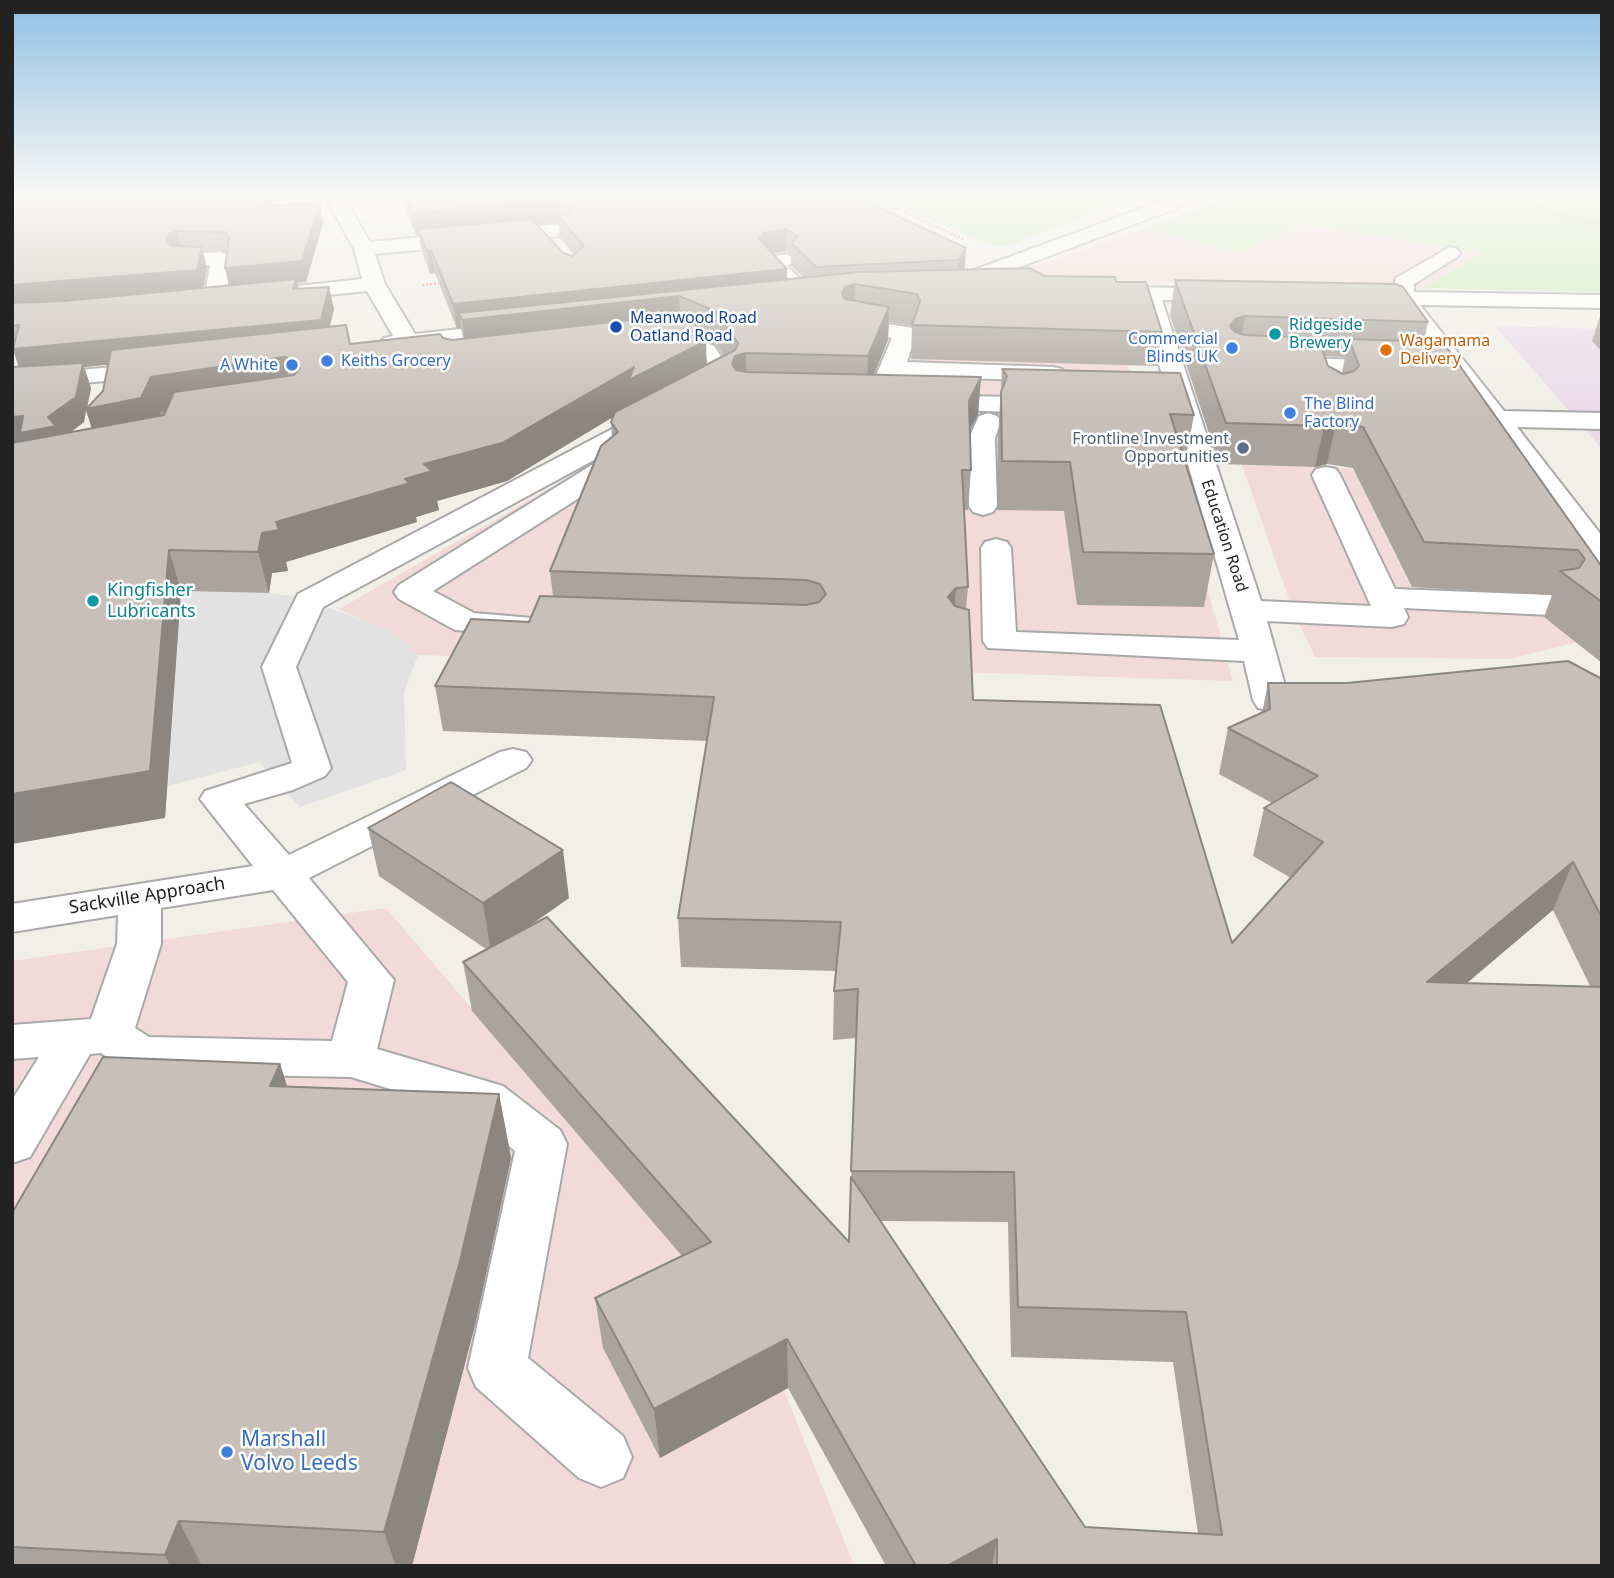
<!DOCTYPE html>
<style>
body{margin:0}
#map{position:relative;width:1614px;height:1578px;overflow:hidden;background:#f2efe9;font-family:"Noto Sans",sans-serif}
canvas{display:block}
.frame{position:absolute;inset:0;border:14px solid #222;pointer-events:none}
</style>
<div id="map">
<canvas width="1614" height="1578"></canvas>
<div class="frame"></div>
</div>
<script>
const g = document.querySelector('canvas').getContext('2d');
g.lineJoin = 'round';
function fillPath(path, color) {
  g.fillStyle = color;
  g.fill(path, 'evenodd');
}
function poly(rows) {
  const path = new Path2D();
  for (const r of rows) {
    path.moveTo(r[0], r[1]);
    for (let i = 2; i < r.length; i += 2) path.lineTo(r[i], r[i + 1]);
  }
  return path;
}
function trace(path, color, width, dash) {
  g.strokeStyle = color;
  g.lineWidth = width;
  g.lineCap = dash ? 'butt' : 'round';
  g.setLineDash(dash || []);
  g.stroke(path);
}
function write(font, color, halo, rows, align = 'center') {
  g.font = font + ' "Noto Sans",sans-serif';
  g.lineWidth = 5;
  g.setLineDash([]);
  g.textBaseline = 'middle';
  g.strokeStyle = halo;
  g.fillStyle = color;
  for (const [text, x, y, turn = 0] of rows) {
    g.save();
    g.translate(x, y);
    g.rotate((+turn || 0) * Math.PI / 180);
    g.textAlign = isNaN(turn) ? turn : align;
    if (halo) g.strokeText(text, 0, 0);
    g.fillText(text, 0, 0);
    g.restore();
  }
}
fillPath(poly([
 [1302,224,1482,253,1425,288,1046,279,1026,269,1142,229,1240,253],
 [1111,309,1137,396,1154,396,1233,681,418,655,404,640,339,609,613,452,738,390],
 [1242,465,1501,473,1602,636,1510,659,1315,657,1292,608],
 [386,908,772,1360,854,1566,12,1566,12,961]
]), '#f2dad9');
fillPath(poly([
 [1495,326,1602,329,1602,449]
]), '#ebdbe8');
fillPath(poly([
 [897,194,1145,194,1005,247,983,242,905,210,882,205,791,204,865,200],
 [1237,194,1602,194,1602,292,1425,288,1481,253,1302,224,1240,253,1143,229]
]), '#cdebb0');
fillPath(poly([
 [167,591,269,593,298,597,382,627,404,640,418,655,404,692,406,770,300,807,259,762,168,786,180,605]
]), '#e2e2e2');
const minor = poly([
 [324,194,342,194,370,242,561,224,571,230,561,236,375,254,385,284,415,334,513,323,524,330,513,337,392,350,384,348,380,343,384,338,393,336,367,291,279,300,268,294,279,288,362,279,354,249,324,194],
 [1181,194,1207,194,1204,198,980,282,975,297,959,297,956,292,963,274,1181,194],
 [1450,247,1457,249,1460,253,1457,257,1414,284,1414,292,1602,295,1602,308,1420,305,1504,411,1602,413,1602,429,1517,427,1602,536,1602,565,1591,562,1398,304,1359,303,1348,297,1359,291,1393,291,1396,278,1450,247],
 [221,252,231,258,226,300,215,306,204,300,210,265,183,266,173,260,183,254,221,252],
 [786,254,796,260,787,266,812,290,815,295,812,300,796,300,762,262,765,258,786,254],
 [1096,286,1225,289,1236,295,1225,301,1162,300,1261,601,1371,606,1312,475,1316,469,1326,467,1336,469,1340,475,1395,589,1550,595,1561,598,1566,605,1561,612,1550,615,1404,608,1408,617,1404,624,1392,627,1267,621,1289,700,1284,708,1271,711,1258,708,1253,700,1244,661,988,648,983,641,981,548,985,542,996,539,1007,542,1011,548,1016,632,1239,640,1140,299,1088,297,1085,292,1096,286],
 [855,319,913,328,916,333,907,362,1053,367,1062,369,1065,374,1062,379,1053,381,902,376,887,406,869,406,865,401,892,338,847,331,844,326,847,321,855,319],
 [681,332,714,346,737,379,734,384,323,607,296,667,331,768,325,776,293,790,244,804,289,855,500,752,513,749,526,752,532,760,526,768,309,878,394,980,377,1049,503,1086,560,1130,567,1144,528,1358,623,1436,632,1457,623,1478,601,1487,579,1478,476,1387,468,1368,515,1151,469,1113,351,1077,140,1073,123,1068,101,1053,90,1054,30,1157,12,1163,12,1100,39,1057,12,1059,12,1025,91,1019,117,944,118,915,12,932,12,904,253,866,200,799,205,791,292,763,262,667,298,594,711,377,698,356,678,346,650,346,646,341,650,336,681,332],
 [273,890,348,982,332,1041,149,1037,135,1028,161,944,161,908,273,890],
 [1276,357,1395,361,1403,363,1407,368,1403,373,1395,375,1268,369,1264,364,1268,359,1276,357],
 [158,363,166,365,170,370,166,375,12,390,12,376,158,363],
 [927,395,1052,398,1061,401,1065,406,1061,411,1052,414,918,408,914,403,918,398,927,395],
 [988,413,997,416,1001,421,995,438,997,506,993,512,983,515,973,512,969,506,969,438,979,416,988,413],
 [605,461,615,463,619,469,615,475,433,591,474,613,532,618,536,625,532,632,520,635,455,630,399,599,394,592,399,585,595,463,605,461]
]);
trace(minor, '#a9a9a9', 4);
trace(poly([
 [1512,194,1556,214,1602,225],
 [1515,194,1602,197],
 [856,199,943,194],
 [382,201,395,201],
 [872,206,901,210,965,240],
 [422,285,442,283]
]), '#fa8072', 2.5, [2, 2]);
fillPath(minor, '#fff');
fillPath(poly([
 [12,194,277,194,272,206,323,223,306,282,297,283,299,289,334,309,329,327,350,344,443,338,452,340,463,339,461,328,457,329,435,273,430,274,422,252,419,235,416,235,400,194,850,194,966,248,965,269,1116,282,1162,332,1157,366,911,359,912,326,889,322,888,340,874,375,981,377,978,414,970,431,971,470,968,510,964,510,968,587,966,609,973,700,1232,943,1291,878,1253,856,1264,808,1272,803,1219,774,1228,728,1262,713,1268,683,1347,683,1602,679,1602,1566,886,1566,788,1388,660,1458,603,1348,595,1298,682,1256,472,1011,463,962,486,949,379,876,368,828,569,898,527,928,849,1242,856,1038,833,1040,834,991,836,971,681,967,678,918,707,741,443,731,435,686,529,622,553,596,550,571,612,437,611,422,613,417,507,481,437,501,439,510,416,517,417,522,286,562,288,571,272,573,269,593,181,591,165,818,13,349,12,349],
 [558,222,560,238,574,255,573,256,563,253,537,224],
 [786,251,791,255,791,266,803,277,787,279,787,269,773,254],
 [203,252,227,252,225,268,229,285,203,288,207,268],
 [705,340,716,345,724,356,707,365],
 [108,364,103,391,87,408,91,388,84,367],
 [86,410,92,428,71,432,84,422],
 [1553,910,1590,986,1467,983],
 [881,1221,1008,1222,1011,1357,1173,1362,1198,1534,1085,1527],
 [1175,280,1428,322,1424,341,1602,567,1602,663,1544,617,1552,595,1412,587,1353,468,1327,464,1315,467,1219,464,1170,315],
 [1325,356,1345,357,1342,373,1328,366],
 [1602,310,1602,352,1592,341],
 [1002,369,1194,415,1185,463,1214,554,1204,607,1077,605,1064,511,997,510,998,438],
 [280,1064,287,1086,499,1094,511,1158,475,1325,412,1566,12,1566,12,1213]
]), '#aba49e');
fillPath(poly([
 [265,194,277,194,263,226,259,206],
 [559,200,561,219,558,216,558,222,420,235,418,229,419,235,416,235,412,213],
 [320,203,323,223,306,282,297,283,301,300,230,289,225,268],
 [785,229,786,251,765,255,759,239,764,233],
 [177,231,182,251,174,254,166,241,169,234],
 [202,247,207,268,203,292,12,307,12,285],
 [966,248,964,271,956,283,958,260],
 [431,250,435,273,430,274,427,251],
 [787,269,787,293,679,296,681,329,467,354,462,320,459,313,461,328,457,329,453,304],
 [855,284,854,316,842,294,845,287],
 [329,287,334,309,326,343,84,367,91,388,87,408,151,377,284,357,292,392,161,412,151,435,97,445,86,410,84,422,60,440,12,444,12,417,23,416,21,373,13,349],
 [889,307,888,340,867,391,868,356],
 [1245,316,1238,353,1230,326,1235,319],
 [706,341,707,376,631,406,507,481,437,501,439,510,416,517,417,522,286,562,288,571,272,573,269,593,258,552,262,533,276,522,405,479,424,464,634,367],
 [746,353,747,388,732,364,735,356],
 [981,377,978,414,966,438,969,401],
 [1336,423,1327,464,1315,467,1324,426],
 [169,550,181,591,165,818,12,844,12,794],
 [956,588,953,630,948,597],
 [563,850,569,898,491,952,483,903],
 [1573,862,1553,910,1410,1031,1427,982],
 [280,1064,300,1127,270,1086],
 [499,1094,511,1158,475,1325,412,1566,396,1566,384,1532],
 [787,1339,788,1388,660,1458,654,1409],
 [179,1521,202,1566,170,1566,165,1555],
 [997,1539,992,1566,947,1566]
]), '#8b8681');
const building = poly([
 [12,194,265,194,259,206,320,203,302,261,225,268,229,238,225,232,177,231,169,234,166,241,171,246,202,247,197,270,12,285,12,194],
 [405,194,850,194,966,248,958,260,816,267,791,243,798,236,785,229,764,233,759,239,787,269,453,304,431,250,427,251,418,229,532,219,563,253,573,256,584,246,558,216,568,213,572,208,559,200,412,213,405,194],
 [1029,268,1045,276,1115,277,1116,282,1146,282,1162,332,912,325,920,301,917,294,855,284,845,287,842,294,845,299,889,307,868,356,746,353,735,356,732,364,736,370,746,372,981,377,969,401,971,470,962,470,968,587,956,588,948,597,955,606,969,610,973,700,1160,705,1232,943,1323,842,1264,808,1318,776,1228,728,1270,709,1268,683,1347,683,1568,661,1602,679,1602,918,1573,862,1427,982,1602,987,1602,1566,997,1566,997,1539,947,1566,916,1566,787,1339,654,1409,595,1298,711,1242,463,962,547,917,849,1242,851,1177,1085,1527,1222,1535,1186,1312,1018,1307,1014,1172,851,1171,858,989,834,991,841,922,678,918,714,697,435,686,471,619,529,622,540,596,806,605,819,602,826,594,820,584,806,580,550,571,601,446,618,432,611,422,615,412,735,350,738,343,715,311,679,296,462,320,459,313,859,272,1029,268],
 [296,279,293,289,329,287,321,320,13,349,19,325,12,326,12,303,65,301,296,279],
 [1175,280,1396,284,1403,287,1428,322,1245,316,1235,319,1230,326,1235,332,1245,335,1318,338,1328,366,1343,374,1354,371,1359,366,1349,339,1443,342,1602,567,1602,602,1560,571,1579,568,1585,559,1578,550,1424,542,1363,427,1336,423,1324,426,1226,423,1175,280],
 [676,315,695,324,706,341,629,380,634,367,502,443,424,464,432,471,405,479,410,483,276,522,279,530,262,533,258,552,169,550,150,771,12,794,12,443,164,415,174,392,294,375,300,368,294,360,284,357,151,377,141,398,86,409,103,391,111,350,346,325,350,344,440,334,443,338,452,340,676,315],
 [83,363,76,397,48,417,56,426,20,433,23,416,12,417,12,367,83,363],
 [1002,369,1180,373,1194,415,1170,414,1214,554,1083,552,1070,462,1002,461,1001,392,1007,376,1002,369],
 [451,782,563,850,483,903,368,828,451,782],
 [103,1057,280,1064,270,1086,499,1094,460,1261,384,1532,179,1521,165,1555,12,1547,12,1213,103,1057]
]);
fillPath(building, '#c7bfb8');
trace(building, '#8b8681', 2);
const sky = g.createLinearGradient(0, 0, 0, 415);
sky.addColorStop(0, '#8fc0e4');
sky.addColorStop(0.47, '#f9f8f5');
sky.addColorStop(1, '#f9f8f500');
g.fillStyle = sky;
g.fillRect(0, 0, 1614, 415);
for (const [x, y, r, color] of [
 [616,327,7,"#1a4fb4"],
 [1275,334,7,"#0f9aa8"],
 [1232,348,7,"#3f7fe0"],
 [1386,350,7,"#e8710a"],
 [327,361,7,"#3f7fe0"],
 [292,365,7,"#3f7fe0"],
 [1290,413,7,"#3f7fe0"],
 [1243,448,7,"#5c6f8a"],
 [93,601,7,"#0f9aa8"],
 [227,1452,7,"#3f7fe0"]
]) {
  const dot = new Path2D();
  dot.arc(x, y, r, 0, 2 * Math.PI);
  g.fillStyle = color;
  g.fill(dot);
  trace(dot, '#fff', 2.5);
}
write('16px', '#164399', '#fff', [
 ["Meanwood Road",630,318],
 ["Oatland Road",630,336]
], 'left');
write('16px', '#0d838f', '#fff', [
 ["Ridgeside",1289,325],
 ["Brewery",1289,343]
], 'left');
write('16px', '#366cbe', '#fff', [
 ["Commercial",1218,339],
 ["Blinds UK",1218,357],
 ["Keiths Grocery",341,361,"left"],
 ["A White",278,365],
 ["The Blind",1304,404,"left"],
 ["Factory",1304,422,"left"]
], 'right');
write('16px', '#c56008', '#fff', [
 ["Wagamama",1400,341],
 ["Delivery",1400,359]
], 'left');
write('16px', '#4e5e75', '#fff', [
 ["Frontline Investment",1229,439],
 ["Opportunities",1229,457]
], 'right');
write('16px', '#222', '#fff', [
 ["Education Road",1224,536,72]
]);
write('18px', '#0d838f', '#fff', [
 ["Kingfisher",107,591],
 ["Lubricants",107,612]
], 'left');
write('18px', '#222', '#fff', [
 ["Sackville Approach",147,896,-9]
]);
write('21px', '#366cbe', '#fff', [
 ["Marshall",241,1440],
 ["Volvo Leeds",241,1464]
], 'left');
</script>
